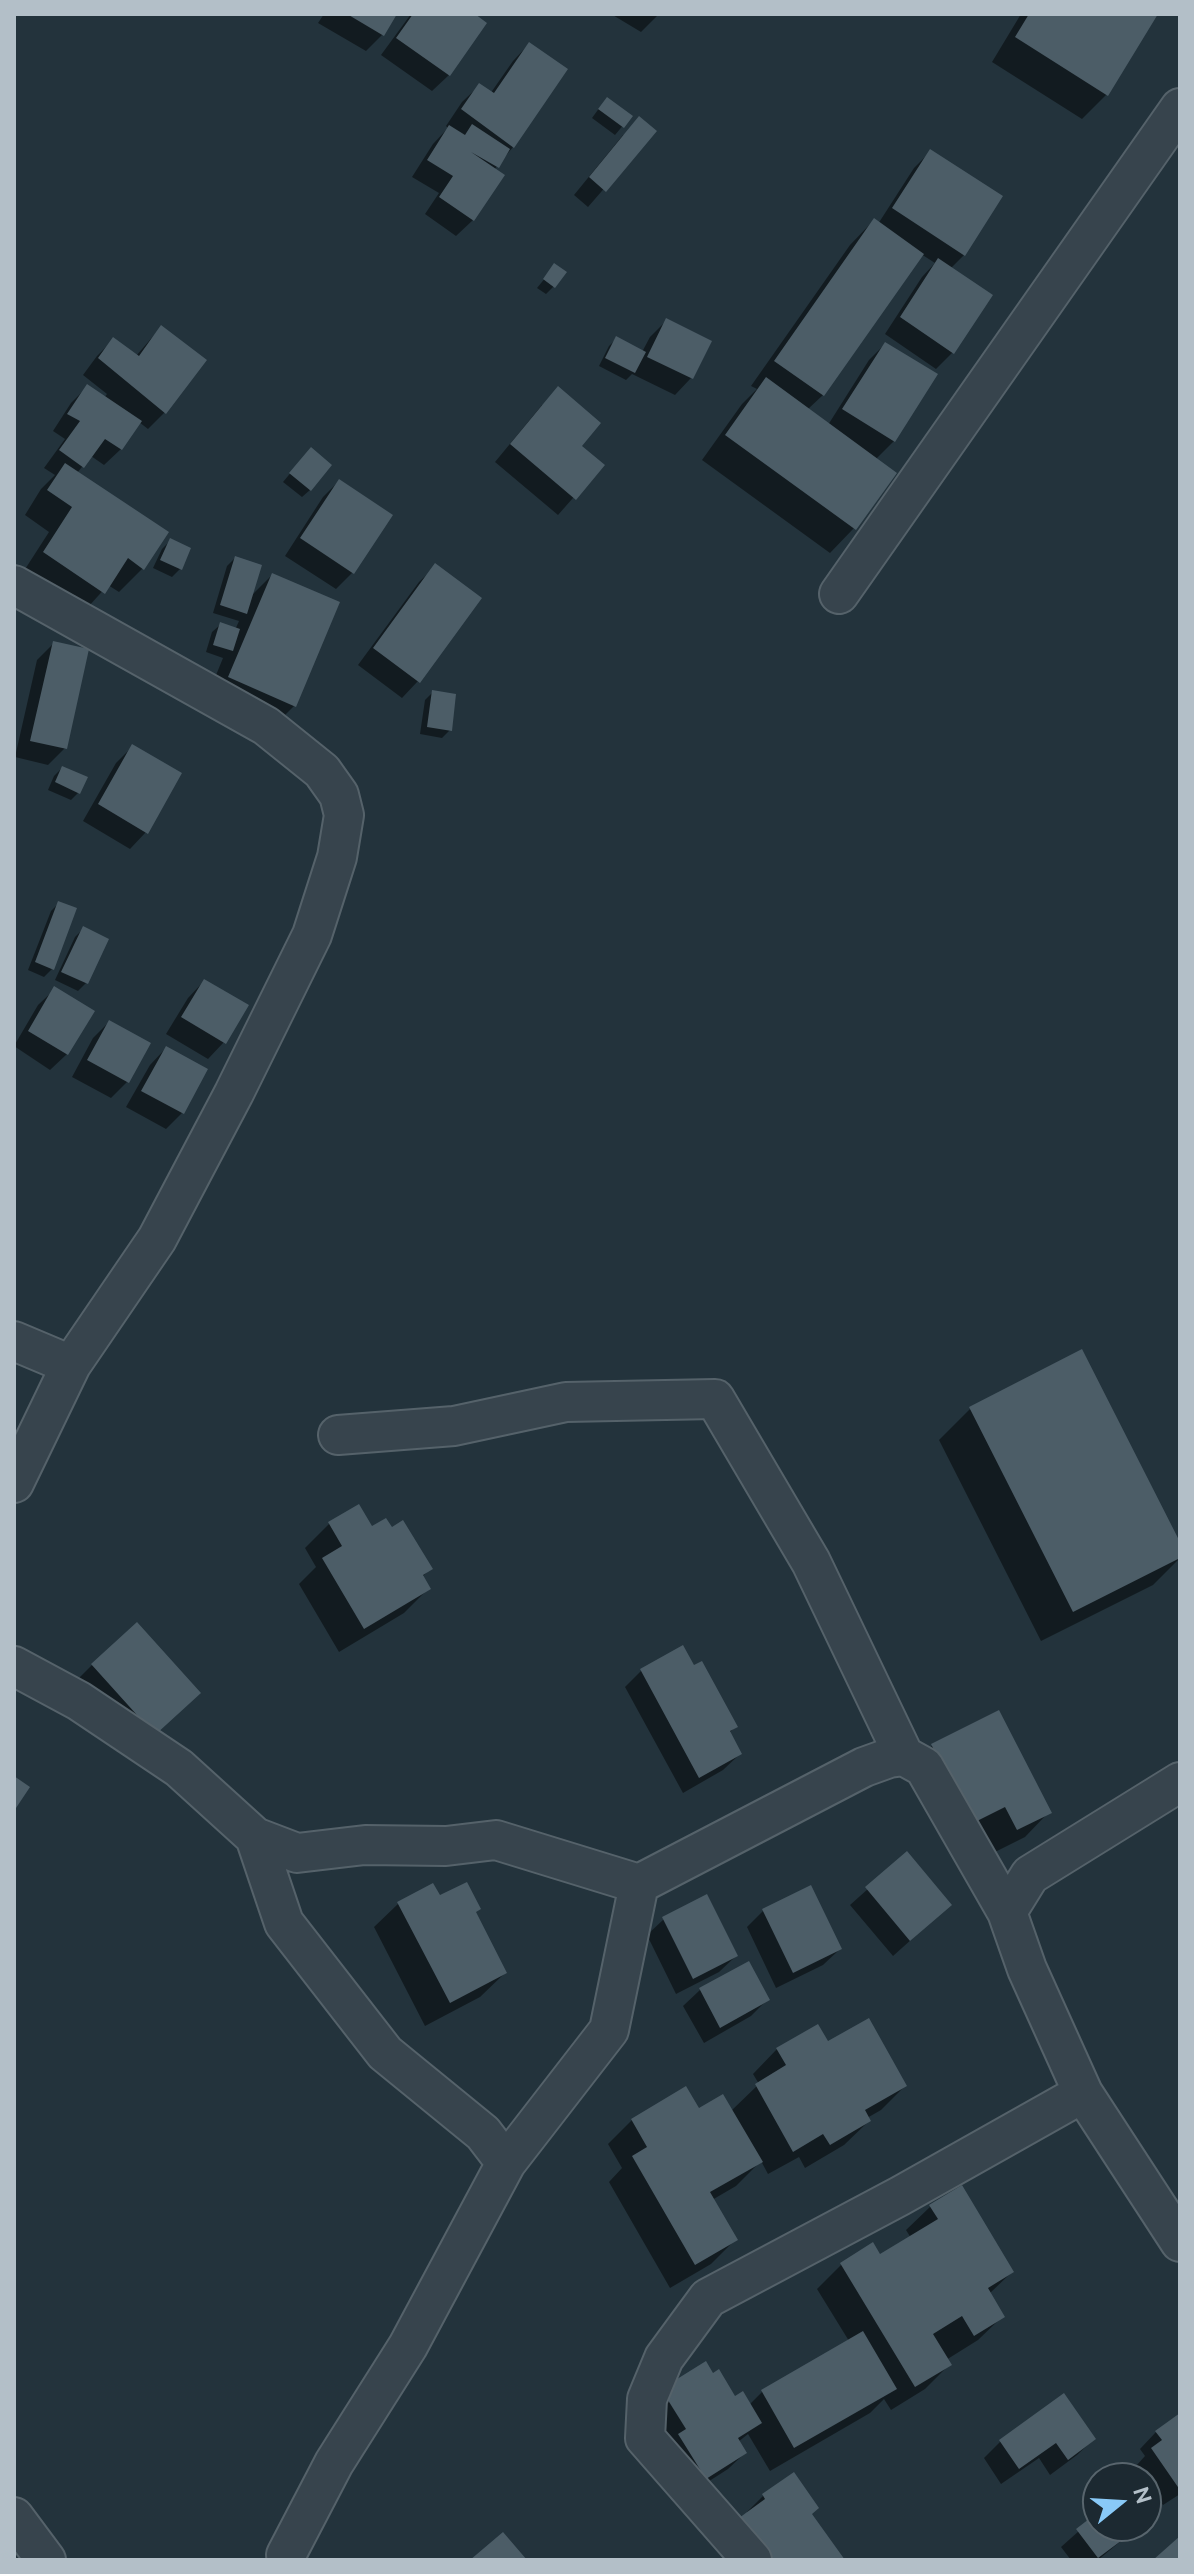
<!DOCTYPE html>
<style>
body{margin:0}
#map{position:relative;width:1194px;height:2574px;overflow:hidden;background:#23333c;font-family:Ubuntu,sans-serif}
canvas{display:block}
.frame{position:absolute;inset:0;border:16px solid #b3bfc8;pointer-events:none}
.north{position:absolute;left:1082px;top:2462px;width:80px;height:80px;box-sizing:border-box;background:#1c2931;border:2px solid #58656d;border-radius:50%;rotate:72deg;font-size:22px;font-weight:700;line-height:32px;text-align:center;color:#b3bfc8}
.north::after{content:'';display:block;margin:auto;width:28px;height:36px;background:#89c9f7;clip-path:polygon(50% 0,100% 100%,50% 72%,0 100%)}
</style>
<div id="map">
<canvas width="1194" height="2574"></canvas>
<div class="frame"></div>
<div class="north">N</div>
</div>
<script>
const g = document.querySelector('canvas').getContext('2d');
g.lineJoin = 'round';
function fillPath(path, color) {
  g.fillStyle = color;
  g.fill(path, 'evenodd');
}
function poly(rows) {
  const path = new Path2D();
  for (const r of rows) {
    path.moveTo(r[0], r[1]);
    for (let i = 2; i < r.length; i += 2) path.lineTo(r[i], r[i + 1]);
  }
  return path;
}
function trace(path, color, width, dash) {
  g.strokeStyle = color;
  g.lineWidth = width;
  g.lineCap = dash ? 'butt' : 'round';
  g.setLineDash(dash || []);
  g.stroke(path);
}
fillPath(poly([
 [324,14,395,14,383,34,366,51,318,23],
 [411,14,471,14,485,24,449,75,432,91,381,55],
 [611,14,659,14,641,32],
 [1021,14,1156,14,1106,95,1082,119,992,62],
 [529,44,513,147,494,170,473,220,456,236,425,214,439,193,412,177,433,144,448,128,446,126,462,102,479,86,490,94,513,61],
 [600,107,630,117,615,135,592,118],
 [654,131,588,207,574,195,623,135],
 [930,152,964,255,950,269,953,352,936,369,885,334,922,277,935,263,921,254,823,395,807,410,828,425,869,360,885,344,935,375,894,441,875,460,854,528,830,553,702,460,742,404,757,389,751,386,850,245,874,220,878,224,914,168],
 [555,266,553,287,546,294,537,288],
 [666,321,710,341,691,378,675,395,632,374,626,380,599,366,609,346,616,339,642,352,650,337],
 [161,327,204,360,164,413,148,429,139,422,121,449,104,465,91,456,77,473,143,568,119,592,108,585,79,617,20,577,49,532,25,515,41,489,55,475,44,468,65,439,53,431,71,403,87,387,104,398,107,394,83,375,97,356,113,340,136,356],
 [542,405,579,446,602,465,558,515,495,462],
 [303,458,310,490,302,497,283,482],
 [339,481,352,573,336,589,285,556,323,497],
 [170,541,180,569,172,577,153,568,162,549],
 [235,558,250,597,272,575,294,706,270,730,205,702,223,658,206,652,212,632,220,625,235,630,239,621,213,613,227,566],
 [436,566,418,681,402,698,358,665,419,582],
 [54,643,65,748,48,765,15,757,37,660],
 [433,692,450,730,442,738,420,734,425,700],
 [132,747,146,832,130,849,83,821,116,763],
 [62,768,79,792,71,800,48,790,54,776],
 [59,903,52,969,44,977,28,970,51,911],
 [83,929,86,983,78,991,55,980,75,937],
 [204,981,224,1042,208,1059,166,1034,188,998],
 [55,989,67,1054,50,1070,14,1046,38,1005],
 [109,1022,127,1082,111,1098,72,1077,93,1038],
 [166,1048,182,1113,166,1129,126,1107,150,1065],
 [970,1409,1180,1547,1180,1558,1153,1585,1041,1641,939,1440],
 [329,1524,372,1529,430,1569,422,1577,428,1589,404,1613,339,1652,299,1584,316,1567,305,1548],
 [92,1665,198,1693,138,1749,76,1681],
 [693,1668,736,1726,729,1733,740,1754,723,1770,683,1793,625,1687,641,1671],
 [998,1712,1049,1812,1025,1837,993,1853,981,1830,946,1847,907,1770,932,1746],
 [907,1854,950,1905,893,1956,850,1905],
 [439,1898,474,1913,505,1973,480,1997,425,2026,374,1927,399,1903],
 [763,1911,840,1949,823,1965,776,1988,747,1927],
 [664,1919,736,1956,719,1972,676,1994,647,1935],
 [748,1963,768,1999,751,2016,704,2043,683,2006,700,1990],
 [827,2044,905,2086,881,2110,867,2118,869,2121,844,2145,805,2168,799,2157,768,2174,761,2161,736,2186,712,2200,735,2240,711,2264,670,2288,609,2182,622,2168,608,2144,632,2120,698,2110,731,2111,759,2084,753,2074,777,2049],
 [931,2206,1012,2272,989,2294,1003,2316,978,2340,946,2360,949,2365,925,2389,891,2410,884,2399,870,2413,770,2471,748,2434,738,2442,745,2453,728,2469,689,2494,646,2407,662,2390,734,2399,749,2405,762,2392,849,2341,817,2289,841,2265,880,2257,911,2238,906,2230],
 [1180,2416,1180,2494,1163,2505,1136,2466,1145,2456,1140,2449,1156,2432],
 [1094,2439,1077,2455,1050,2475,1039,2458,1001,2484,984,2458,1000,2442],
 [793,2474,810,2515,842,2560,747,2512,763,2496],
 [1098,2514,1098,2526,1139,2526,1098,2560,1071,2560,1061,2547]
]), '#0007');
fillPath(poly([
 [347,14,397,14,384,36],
 [413,14,475,14,487,23,450,76,396,38],
 [1029,14,1158,14,1108,96,1015,37],
 [529,42,568,69,514,148,461,109,479,83,494,93],
 [607,97,633,116,624,128,598,109],
 [639,116,657,131,606,192,589,177],
 [472,124,510,149,499,168,471,152,505,175,474,221,439,197,453,176,427,160,449,125,465,135],
 [930,149,1003,196,965,256,892,208],
 [874,218,924,254,824,396,774,361],
 [938,258,993,295,954,354,900,317],
 [554,263,567,272,555,288,543,279],
 [666,318,712,341,693,379,647,357],
 [161,325,207,360,166,414,98,358,113,337,139,356],
 [616,336,646,352,635,373,605,358],
 [885,342,938,374,895,442,842,409],
 [766,377,897,473,856,530,725,435],
 [87,384,142,421,122,450,105,439,84,468,59,450,80,421,67,414],
 [558,386,601,423,582,446,605,465,576,500,510,444],
 [311,447,332,465,311,491,289,473],
 [65,463,169,532,144,570,128,558,105,594,43,552,72,507,47,490],
 [339,479,393,515,354,574,300,538],
 [170,538,191,548,182,570,160,560],
 [235,556,262,565,247,614,220,605],
 [435,563,482,598,420,683,373,648],
 [272,573,340,602,296,707,228,677],
 [220,622,240,629,233,651,213,645],
 [53,641,89,649,67,749,30,741],
 [432,690,456,694,452,731,427,727],
 [132,744,182,773,148,834,98,804],
 [62,766,88,777,80,794,55,782],
 [58,901,77,908,54,970,35,962],
 [83,926,109,939,88,984,61,972],
 [204,979,249,1005,226,1044,181,1017],
 [54,986,95,1011,68,1055,28,1031],
 [109,1020,151,1043,129,1083,87,1060],
 [166,1046,208,1069,184,1114,141,1091],
 [1082,1349,1180,1542,1180,1558,1073,1612,969,1407],
 [359,1504,372,1526,386,1518,392,1527,403,1520,433,1569,423,1575,431,1589,364,1629,322,1558,342,1546,328,1522],
 [137,1622,201,1693,155,1735,91,1664],
 [683,1645,694,1665,702,1661,738,1727,730,1731,742,1754,699,1778,640,1669],
 [999,1710,1052,1813,1017,1830,1005,1807,971,1824,931,1744],
 [14,1776,30,1787,14,1811],
 [907,1851,952,1905,910,1941,865,1887],
 [467,1882,481,1909,476,1912,507,1973,450,2003,397,1902,433,1883,440,1895],
 [811,1885,842,1949,793,1973,762,1909],
 [707,1894,738,1956,693,1979,662,1917],
 [749,1961,770,2000,720,2028,699,1988],
 [869,2018,907,2086,865,2110,871,2121,830,2145,823,2134,793,2152,755,2084,786,2065,776,2048,818,2024,828,2041],
 [686,2086,699,2108,723,2094,763,2162,710,2192,738,2240,695,2265,632,2156,647,2147,631,2119],
 [962,2185,1014,2272,988,2288,1005,2317,974,2336,962,2316,933,2334,952,2365,915,2387,840,2263,873,2242,880,2254,938,2219,929,2205],
 [863,2331,897,2389,794,2448,761,2390],
 [706,2361,713,2373,719,2369,735,2396,743,2391,762,2423,738,2438,747,2453,706,2479,678,2434,686,2429,661,2389],
 [1064,2393,1096,2439,1068,2460,1056,2443,1019,2469,999,2440],
 [1180,2413,1180,2490,1151,2448,1162,2440,1155,2431],
 [794,2472,819,2508,812,2514,845,2560,769,2560,739,2518,765,2499,762,2494],
 [1098,2512,1098,2526,1141,2526,1098,2558,1076,2529],
 [503,2532,527,2560,470,2560],
 [1180,2536,1180,2560,1153,2560]
]), '#4c5d67');
const street = poly([
 [14,585,266,726,322,771,339,795,344,815,337,857,312,935,234,1093,157,1239,71,1365,14,1483],
 [839,594,1180,108],
 [14,1341,71,1365],
 [338,1435,454,1426,566,1402,715,1399,811,1562,904,1756],
 [14,1666,79,1701,179,1768,255,1837,297,1853,365,1845,446,1846,496,1840,639,1884,864,1767,889,1758,904,1756,924,1767,1007,1912],
 [1180,1782,1030,1875,1007,1912,1027,1969,1083,2093,1180,2242],
 [255,1837,284,1923,385,2053,483,2133,506,2163],
 [14,2517,46,2560],
 [286,2555,334,2463,408,2346,506,2163,609,2030,639,1884],
 [752,2560,645,2438,647,2399,664,2358,708,2298,900,2196,1083,2093]
]);
trace(street, '#55626a', 42);
trace(street, '#37444d', 38);
</script>
